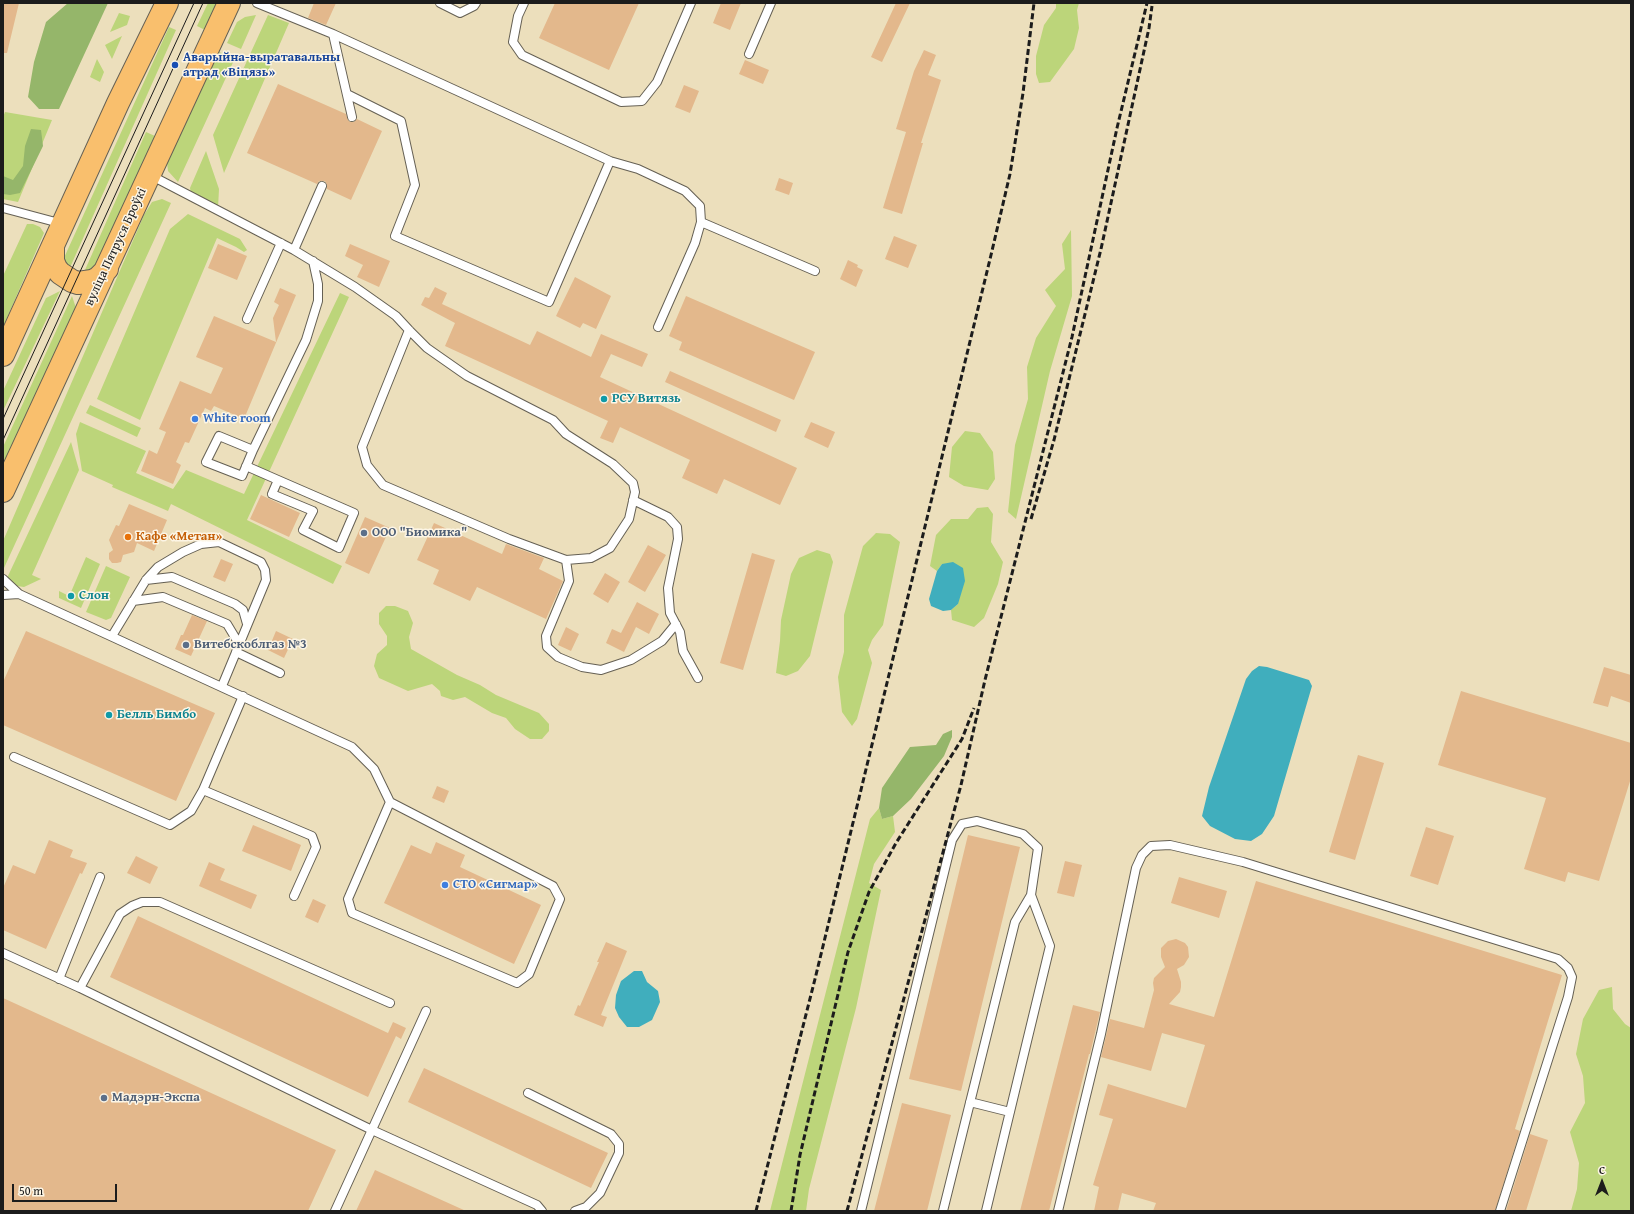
<!DOCTYPE html>
<meta charset="utf-8">
<style>
body{margin:0}
#map{position:relative;width:1634px;height:1214px;overflow:hidden;background:#ecdfbc;font-family:"Gentium Book Plus",serif}
canvas{display:block}
.frame{position:absolute;inset:0;border:4px solid #1c1c1c;pointer-events:none}
.north{position:absolute;left:1582px;top:1162px;width:40px;height:40px;-webkit-text-stroke:3px #fcf5e5;paint-order:stroke;rotate:0deg;font-size:11px;font-weight:700;line-height:16px;text-align:center;color:#1c1c1c}
.north::after{content:'';display:block;margin:auto;width:14px;height:18px;background:#1c1c1c;clip-path:polygon(50% 0,100% 100%,50% 72%,0 100%)}
.scale{position:absolute;left:12px;top:1184px;width:105px;height:18px;box-sizing:border-box;border:2px solid #1c1c1c;border-top:0;padding-left:5px;font-size:12px;line-height:14px;white-space:nowrap;color:#1c1c1c;-webkit-text-stroke:3px #fcf5e5;paint-order:stroke}
</style>
<div id="map">
<canvas width="1634" height="1214"></canvas>
<div class="frame"></div>
<div class="north">С</div>
<div class="scale">50 m</div>
</div>
<script>
const g = document.querySelector('canvas').getContext('2d');
g.lineJoin = 'round';
function fillPath(path, color) {
  g.fillStyle = color;
  g.fill(path, 'evenodd');
}
function poly(rows) {
  const path = new Path2D();
  for (const r of rows) {
    path.moveTo(r[0], r[1]);
    for (let i = 2; i < r.length; i += 2) path.lineTo(r[i], r[i + 1]);
  }
  return path;
}
function trace(path, color, width, dash) {
  g.strokeStyle = color;
  g.lineWidth = width;
  g.lineCap = dash ? 'butt' : 'round';
  g.setLineDash(dash || []);
  g.stroke(path);
}
function write(font, color, halo, rows, align = 'center') {
  g.font = font + ' "Gentium Book Plus",serif';
  g.lineWidth = 3;
  g.setLineDash([]);
  g.textBaseline = 'middle';
  g.strokeStyle = halo;
  g.fillStyle = color;
  for (const [text, x, y, turn = 0] of rows) {
    g.save();
    g.translate(x, y);
    g.rotate((+turn || 0) * Math.PI / 180);
    g.textAlign = isNaN(turn) ? turn : align;
    if (halo) g.strokeText(text, 0, 0);
    g.fillText(text, 0, 0);
    g.restore();
  }
}
fillPath(poly([
 [208,3,217,3,205,30,197,26],
 [1056,3,1079,3,1077,10,1079,28,1074,49,1050,82,1039,83,1036,74,1036,56,1044,25,1056,8],
 [119,13,130,16,127,25,110,32],
 [256,15,241,49,227,43,237,22,245,17],
 [268,15,289,23,224,173,213,135],
 [169,27,176,30,68,272,63,260],
 [122,36,112,59,105,45],
 [219,52,235,58,178,182,168,171,167,163],
 [97,59,104,72,100,82,90,77],
 [5,112,52,120,18,202,3,199,3,117],
 [146,132,155,136,95,272,81,279],
 [206,151,219,189,218,208,191,193,190,188],
 [162,199,171,203,4,568,3,541,144,215,152,202],
 [188,214,240,239,247,250,244,252,236,247,217,238,140,420,97,399,170,229],
 [27,224,33,224,40,227,44,233,3,327,3,276],
 [1071,230,1072,296,1050,371,1016,519,1008,512,1015,445,1028,399,1027,367,1036,338,1056,306,1045,290,1065,269,1062,244],
 [60,291,3,411,3,391,46,298],
 [340,293,349,297,247,520,342,566,333,584,171,504,168,511,112,487,113,485,82,471,76,434,80,422,146,451,136,473,173,489,186,470,244,494],
 [72,296,76,308,3,466,3,447],
 [90,405,141,428,137,437,86,413],
 [965,431,980,433,993,452,995,479,988,490,964,486,949,477,952,447],
 [71,442,79,470,32,575,41,579,24,587,17,586,11,583,7,578],
 [988,507,993,514,991,542,1003,562,998,584,984,618,974,627,952,620,951,610,958,604,942,564,937,571,930,566,936,535,951,519,968,519,977,508],
 [876,533,890,534,900,542,883,625,872,640,868,650,872,663,857,719,852,726,842,712,838,677,844,652,844,615,863,546],
 [817,550,830,554,833,562,810,656,798,671,786,676,776,673,780,641,781,620,791,574,799,558],
 [86,557,100,564,81,608,59,598,59,591,67,595,71,592],
 [106,566,130,577,111,618,106,620,86,612],
 [386,606,395,606,408,611,413,623,409,637,411,649,457,675,480,685,496,695,539,713,549,724,549,731,542,739,530,739,515,729,506,718,492,713,465,697,453,700,441,696,440,691,432,684,408,691,379,678,374,666,377,654,387,645,387,636,379,624,379,613],
 [879,808,882,819,893,816,895,832,874,864,869,883,881,890,856,1008,809,1189,806,1211,770,1211,870,819],
 [1612,987,1613,1009,1625,1024,1631,1028,1631,1211,1571,1211,1577,1189,1579,1163,1570,1132,1585,1103,1583,1076,1576,1054,1583,1019,1599,990]
]), '#bcd57a');
fillPath(poly([
 [68,3,108,3,59,109,39,109,28,97,34,62,46,22],
 [31,129,41,130,43,146,20,193,10,195,3,194,3,176,13,180,23,166,25,146],
 [952,730,952,737,944,756,911,799,893,816,882,819,879,808,882,788,910,747,936,745,943,734]
]), '#95b66a');
fillPath(poly([
 [953,562,963,568,965,581,958,604,951,610,943,611,931,606,929,599,937,571,942,564],
 [1259,666,1267,667,1309,680,1312,686,1274,816,1262,834,1251,841,1235,839,1210,826,1202,816,1209,787,1246,679,1252,671],
 [634,971,642,971,647,982,658,991,660,1002,652,1020,639,1027,627,1027,619,1017,615,1008,616,995,621,981]
]), '#40aebd');
fillPath(poly([
 [3,3,19,3,7,53,3,53],
 [314,3,336,3,326,25,308,18],
 [555,3,639,3,609,70,539,38],
 [721,3,741,3,730,30,713,23],
 [896,3,910,3,882,62,871,57],
 [924,50,936,55,928,75,941,80,921,143,923,143,902,214,883,208,906,132,896,129,914,71],
 [745,60,769,70,763,84,739,74],
 [278,84,346,114,348,120,350,122,354,122,357,119,382,131,351,200,327,189,327,185,325,181,319,181,317,184,247,153],
 [684,85,699,91,690,113,675,107],
 [779,178,793,183,789,195,775,190],
 [894,236,917,245,908,268,885,259],
 [218,244,247,256,237,280,208,268],
 [350,244,390,261,379,287,357,277,363,265,345,256],
 [848,260,858,265,857,267,863,270,856,287,840,279],
 [575,277,611,296,596,329,583,323,580,328,556,316],
 [435,287,447,293,442,304,530,345,537,331,591,357,601,334,648,354,642,367,611,354,600,377,797,468,780,505,724,479,717,494,682,478,690,460,620,427,613,443,600,438,608,421,445,346,455,323,421,305,425,297,429,298],
 [280,288,296,295,244,419,214,406,211,411,205,408,189,443,185,442,176,462,181,465,173,484,141,471,149,450,157,454,166,432,159,429,180,381,211,394,213,390,223,368,196,357,214,316,276,342,273,318,279,305,274,302],
 [686,296,815,352,794,400,679,350,682,342,669,336],
 [670,371,781,420,776,432,665,382],
 [811,422,835,432,828,448,804,437],
 [261,495,300,513,289,537,250,519],
 [129,504,167,520,154,551,137,543,134,552,123,555,121,562,117,563,112,563,109,559,109,553,113,550,109,540,116,525,119,526],
 [365,517,390,528,369,574,345,563],
 [434,523,502,554,506,544,544,558,539,569,563,581,546,619,477,587,470,601,433,584,439,570,417,560],
 [648,545,666,555,645,592,628,582],
 [752,553,775,560,743,670,720,663],
 [221,559,233,564,225,582,213,577],
 [605,573,620,582,608,603,593,594],
 [637,602,659,614,649,634,636,627,624,652,606,643,612,629,621,633],
 [192,615,207,621,191,656,175,649,181,635,183,635],
 [566,627,579,634,571,651,558,645],
 [26,631,215,713,176,801,3,725,3,682],
 [276,631,293,639,284,658,268,650],
 [1604,667,1631,675,1631,703,1611,696,1608,707,1593,703],
 [1461,691,1631,743,1631,778,1599,881,1568,872,1565,882,1524,869,1546,798,1438,765],
 [1358,755,1384,763,1355,860,1329,852],
 [437,786,449,791,444,803,432,798],
 [253,825,301,845,291,871,242,851],
 [1426,827,1454,836,1438,885,1410,876],
 [968,835,1020,847,961,1091,909,1079],
 [49,840,73,850,70,857,87,863,82,874,80,873,46,949,3,930,3,888,13,865,35,874],
 [436,842,465,855,460,867,541,905,514,964,384,903,411,845,431,854],
 [136,856,158,867,150,884,127,873],
 [1065,861,1082,865,1074,897,1057,893],
 [209,862,225,869,220,880,257,895,251,909,199,886],
 [1179,877,1227,891,1219,918,1171,903],
 [1256,881,1562,975,1515,1129,1520,1131,1495,1211,1153,1211,1156,1203,1122,1193,1118,1211,1094,1211,1099,1187,1093,1185,1113,1119,1099,1115,1108,1084,1186,1108,1205,1045,1162,1033,1151,1071,1101,1057,1110,1019,1144,1028,1154,990,1153,983,1154,978,1165,967,1161,957,1161,948,1168,941,1176,939,1185,943,1188,947,1189,957,1184,965,1177,969,1181,982,1181,987,1180,992,1169,1004,1214,1017],
 [313,899,326,905,318,923,305,917],
 [138,916,388,1033,393,1022,406,1028,401,1039,396,1036,368,1097,110,977],
 [606,942,627,951,601,1015,607,1017,603,1027,574,1015,578,1005,580,1006,599,962,597,962],
 [3,998,336,1150,308,1211,3,1211],
 [1073,1005,1100,1012,1090,1054,1089,1054,1049,1211,1020,1211],
 [424,1068,608,1153,591,1188,408,1102],
 [902,1103,951,1115,927,1211,874,1211],
 [1530,1134,1548,1140,1526,1211,1506,1211],
 [375,1170,466,1211,356,1211]
]), '#e3b88c');
const service = poly([
 [257,3,333,34,352,117],
 [440,3,460,13,474,6,476,3],
 [524,3,518,16,513,42,522,55,621,102,642,101,657,82,691,3],
 [333,34,610,161,549,302,395,236,415,185,401,121,347,94],
 [749,54,771,3],
 [610,161,638,169,685,191,700,206,701,222,695,243,658,327],
 [150,175,294,250,355,287,396,316,409,330,427,348,467,376,553,420,566,434,613,464,633,483,635,492,629,519,610,548,591,558,566,560,509,539,383,485,367,465,362,447,409,330],
 [3,208,63,224],
 [701,222,815,271],
 [294,250,322,186],
 [247,319,281,243],
 [253,450,242,476,206,462,219,436,253,450,306,340,318,301,318,284,313,261],
 [246,466,278,480,354,513,339,548,303,530,313,511,272,494,278,480],
 [633,500,668,517,677,527,678,539,668,588,670,613,680,632,683,651,698,678],
 [566,560,569,581,546,636,547,647,558,657,582,667,601,670,631,660,662,641,676,624],
 [3,579,19,594,352,747,374,769,390,802,348,899,352,913,517,983,529,974,560,899,553,886,390,802],
 [146,580,172,577,235,604,243,610,247,624],
 [3,595,19,594],
 [133,601,163,597,227,624,239,644],
 [112,636,146,580,158,567,183,552,201,544,219,542,261,562,265,570,266,580,222,686],
 [236,652,280,673],
 [14,757,170,825,191,811,203,790,243,696],
 [203,790,312,836,316,847,294,896],
 [3,953,80,988,372,1130,537,1205,542,1211],
 [59,979,100,877],
 [80,988,120,914,132,906,142,902,160,902,390,1003],
 [528,1093,611,1134,619,1144,619,1153,600,1193,586,1207,575,1211],
 [970,1102,1010,1112],
 [335,1211,426,1011],
 [861,1211,952,840,962,824,977,821,1023,834,1038,848,1031,895,1050,946,986,1211],
 [943,1211,1015,922,1031,895],
 [1058,1211,1101,1034,1136,868,1142,855,1151,846,1170,845,1243,862,1558,959,1568,968,1572,977,1568,997,1500,1211]
]);
const primary = poly([
 [53,247,53,261,56,268,60,273,72,281,78,283,92,281,98,278,107,269],
 [3,355,118,103,167,3],
 [3,491,229,3]
]);
trace(service, '#656054', 10);
trace(primary, '#656054', 24);
trace(service, '#fff', 8);
trace(primary, '#f9bf6d', 22);
trace(poly([
 [3,419,194,3],
 [3,440,203,3]
]), '#1c1c1c', 1);
trace(poly([
 [1031,519,1054,440,1101,249,1149,28,1152,6],
 [756,1211,815,979,991,255,1010,174,1023,93,1034,3],
 [791,1211,800,1155,848,952,869,892,896,843,962,739,974,708],
 [847,1211,961,785,985,680,1072,337,1117,128,1147,3]
]), '#1c1c1c', 3, [6, 3]);
for (const [x, y, r, color] of [
 [175,65,4,"#1a4fb4"],
 [604,399,4,"#0f9aa8"],
 [195,419,4,"#3f7fe0"],
 [364,533,4,"#5c6f8a"],
 [128,537,4,"#e8710a"],
 [71,596,4,"#0f9aa8"],
 [186,645,4,"#5c6f8a"],
 [109,715,4,"#0f9aa8"],
 [445,885,4,"#3f7fe0"],
 [104,1098,4,"#5c6f8a"]
]) {
  const dot = new Path2D();
  dot.arc(x, y, r, 0, 2 * Math.PI);
  g.fillStyle = color;
  g.fill(dot);
  trace(dot, '#fcf5e5', 1.5);
}
write('bold 13px', '#164399', '#fcf5e5', [
 ["Аварыйна-выратавальны",183,58],
 ["атрад «Віцязь»",183,73]
], 'left');
write('13px', '#1c1c1c', '#fcf5e5', [
 ["вуліца Пятруся Броўкі",116,247,-65]
]);
write('bold 13px', '#0d838f', '#fcf5e5', [
 ["РСУ Витязь",612,399],
 ["Слон",79,596],
 ["Белль Бимбо",117,715]
], 'left');
write('bold 13px', '#366cbe', '#fcf5e5', [
 ["White room",203,419],
 ["СТО «Сигмар»",453,885]
], 'left');
write('bold 13px', '#4e5e75', '#fcf5e5', [
 ["ООО \"Биомика\"",372,533],
 ["Витебскоблгаз №3",194,645],
 ["Мадэрн-Экспа",112,1098]
], 'left');
write('bold 13px', '#c56008', '#fcf5e5', [
 ["Кафе «Метан»",136,537]
], 'left');
</script>
